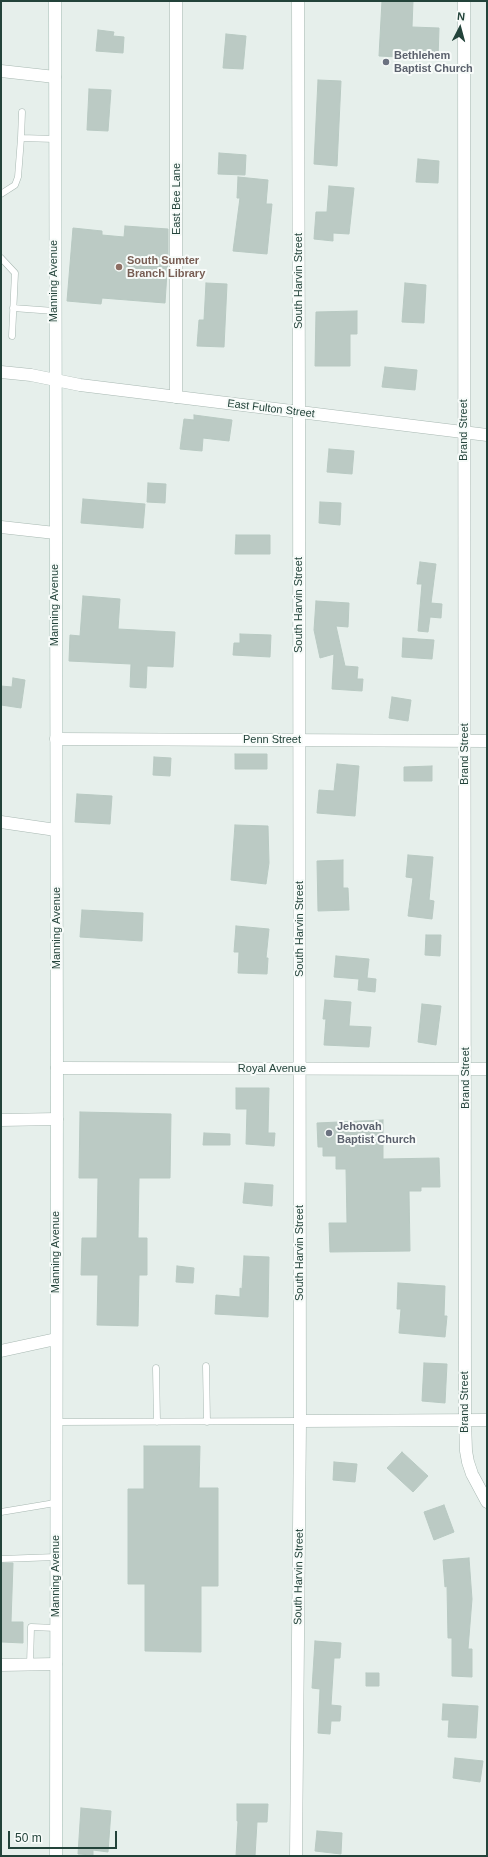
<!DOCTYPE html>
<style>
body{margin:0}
#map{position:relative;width:488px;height:1857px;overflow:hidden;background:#e6efeb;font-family:Arial,sans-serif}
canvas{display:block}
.frame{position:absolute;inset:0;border:2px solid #23433a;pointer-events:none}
.north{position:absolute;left:440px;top:8px;width:40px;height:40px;-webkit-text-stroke:3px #f7fbf9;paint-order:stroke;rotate:6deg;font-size:11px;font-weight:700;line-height:16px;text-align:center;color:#23433a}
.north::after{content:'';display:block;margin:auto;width:14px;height:18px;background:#23433a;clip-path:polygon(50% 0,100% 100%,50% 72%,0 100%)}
.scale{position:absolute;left:8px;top:1831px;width:109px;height:18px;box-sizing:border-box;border:2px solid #23433a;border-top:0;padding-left:5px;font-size:12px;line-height:14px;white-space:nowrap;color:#23433a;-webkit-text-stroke:3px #f7fbf9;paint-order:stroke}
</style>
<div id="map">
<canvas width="488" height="1857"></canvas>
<div class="frame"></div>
<div class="north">N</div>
<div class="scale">50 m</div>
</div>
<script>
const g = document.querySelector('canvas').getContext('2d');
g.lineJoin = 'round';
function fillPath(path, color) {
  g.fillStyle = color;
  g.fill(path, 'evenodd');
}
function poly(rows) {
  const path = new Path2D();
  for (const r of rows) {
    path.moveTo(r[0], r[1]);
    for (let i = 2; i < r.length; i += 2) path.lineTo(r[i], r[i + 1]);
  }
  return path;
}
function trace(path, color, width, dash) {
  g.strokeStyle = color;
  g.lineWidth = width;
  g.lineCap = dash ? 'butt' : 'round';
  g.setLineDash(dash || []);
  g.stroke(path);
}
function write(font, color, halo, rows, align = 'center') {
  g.font = font + ' Arial,sans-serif';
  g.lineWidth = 4;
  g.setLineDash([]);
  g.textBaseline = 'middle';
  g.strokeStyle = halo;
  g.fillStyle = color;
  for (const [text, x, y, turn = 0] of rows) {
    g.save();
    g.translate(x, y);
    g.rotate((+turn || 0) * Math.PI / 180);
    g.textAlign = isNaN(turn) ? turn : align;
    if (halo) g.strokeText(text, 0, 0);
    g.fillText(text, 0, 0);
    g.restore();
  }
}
const building = poly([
 [382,1,413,1,412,27,439,28,438,59,379,56,382,1],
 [98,30,114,32,113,36,124,37,123,53,96,51,98,30],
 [226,34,246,36,243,69,223,68,226,34],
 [318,80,341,81,337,166,314,164,318,80],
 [89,89,111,90,108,131,87,130,89,89],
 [219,153,246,155,245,175,218,174,219,153],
 [418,159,439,161,438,183,416,182,418,159],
 [238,177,268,180,266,204,272,204,267,254,233,251,240,198,237,198,238,177],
 [329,186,354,188,349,234,333,233,333,241,314,239,316,212,327,212,329,186],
 [125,226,168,229,168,257,165,303,102,298,101,304,67,301,73,228,102,231,102,235,124,237,125,226],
 [206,283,227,284,224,347,197,346,199,320,204,320,206,283],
 [405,283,426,285,424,323,402,322,405,283],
 [357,311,357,334,350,334,350,366,315,366,316,312,357,311],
 [385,367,417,370,415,390,382,387,385,367],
 [194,415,232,420,229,441,203,438,202,451,180,449,184,419,194,420,194,415],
 [329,449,354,451,352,474,327,472,329,449],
 [148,483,166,484,165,503,147,502,148,483],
 [83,499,145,504,143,528,81,523,83,499],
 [320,502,341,503,340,525,319,523,320,502],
 [236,535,270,535,270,554,235,554,236,535],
 [420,562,436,564,431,603,442,604,441,618,430,617,428,632,418,631,422,584,417,584,420,562],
 [83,596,120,599,118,629,175,632,173,667,147,666,146,688,130,687,131,664,69,661,70,635,80,636,83,596],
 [316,601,349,603,348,627,336,626,345,666,358,667,357,679,363,679,362,691,332,689,334,654,320,658,314,630,316,601],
 [240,634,271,635,270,657,233,655,234,643,240,643,240,634],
 [403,638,434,640,432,659,402,657,403,638],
 [13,678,25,680,21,708,1,705,1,686,12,687,13,678],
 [392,697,411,700,408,721,389,718,392,697],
 [235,754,267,754,267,769,235,769,235,754],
 [154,757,171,758,170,776,153,775,154,757],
 [337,764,359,766,355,816,317,813,319,790,334,791,337,764],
 [432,766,432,781,404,781,404,767,432,766],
 [77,794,112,796,110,824,75,822,77,794],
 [235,825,268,826,269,863,266,884,231,880,235,825],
 [408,855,433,857,429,900,434,901,432,919,408,916,413,878,406,877,408,855],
 [343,860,343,888,348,888,349,910,318,911,317,861,343,860],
 [82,910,143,913,142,941,80,937,82,910],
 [236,926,269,929,266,958,268,958,267,974,238,973,239,952,234,952,236,926],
 [426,935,441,935,440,956,425,955,426,935],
 [336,956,369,959,367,978,376,979,375,992,358,990,359,979,334,977,336,956],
 [325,1000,351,1002,349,1026,371,1027,369,1047,324,1045,326,1019,323,1019,325,1000],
 [422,1004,441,1006,436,1045,418,1042,422,1004],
 [236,1088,269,1088,268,1133,275,1133,274,1146,246,1144,247,1109,236,1109,236,1088],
 [80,1112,171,1114,170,1178,139,1178,138,1238,147,1238,147,1275,139,1275,138,1326,97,1325,98,1275,81,1275,82,1238,97,1238,98,1178,79,1178,80,1112],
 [383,1120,383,1159,439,1158,440,1187,421,1187,421,1191,409,1191,410,1251,330,1252,329,1223,347,1223,346,1169,336,1169,336,1156,323,1156,323,1147,318,1147,317,1123,383,1120],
 [204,1133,230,1134,230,1145,203,1145,204,1133],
 [245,1183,273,1185,272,1206,243,1203,245,1183],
 [244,1256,269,1257,268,1317,215,1314,216,1295,240,1297,240,1288,242,1289,244,1256],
 [177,1266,194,1268,193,1283,176,1282,177,1266],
 [398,1283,445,1286,444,1316,447,1316,445,1337,399,1333,401,1309,397,1309,398,1283],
 [424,1363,447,1364,445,1403,422,1401,424,1363],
 [144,1446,200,1446,199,1488,218,1488,218,1586,201,1586,201,1652,145,1651,145,1584,128,1584,128,1489,144,1489,144,1446],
 [402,1452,428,1476,413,1492,387,1468,402,1452],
 [334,1462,357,1464,355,1482,333,1480,334,1462],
 [444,1505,454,1532,434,1540,424,1512,444,1505],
 [469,1558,472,1599,468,1649,472,1649,472,1677,452,1676,452,1638,448,1638,447,1586,445,1587,443,1560,469,1558],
 [1,1563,13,1563,11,1622,23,1622,23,1643,2,1642,1,1563],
 [315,1641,341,1643,340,1658,334,1658,331,1705,341,1706,340,1721,331,1721,330,1734,318,1733,320,1689,312,1688,315,1641],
 [366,1673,379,1673,379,1686,366,1686,366,1673],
 [443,1704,478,1706,476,1738,448,1737,449,1720,442,1720,443,1704],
 [455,1758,483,1761,480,1782,453,1778,455,1758],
 [237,1804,268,1804,267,1822,257,1822,255,1856,236,1856,238,1821,237,1821,237,1804],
 [81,1808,111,1811,108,1852,93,1850,93,1855,78,1854,81,1808],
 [317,1831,342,1833,341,1854,315,1851,317,1831]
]);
fillPath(building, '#bbcac4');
trace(building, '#b8c9c2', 1);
const service = poly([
 [21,138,22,112],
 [1,194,15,185,18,177,21,138,55,139],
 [1,258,15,273,12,336],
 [13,308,54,311],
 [206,1366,207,1422],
 [156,1368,157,1422],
 [56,1422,300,1421],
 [1,1512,55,1503],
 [1,1559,56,1557],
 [30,1665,31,1627,56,1628]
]);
const minor = poly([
 [464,1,465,1420,466,1451,468,1462,472,1474,487,1502],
 [1,71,55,77],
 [176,397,176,1],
 [1,527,55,533],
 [56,739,487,741],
 [1,822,56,830],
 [57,1068,487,1069],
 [1,1351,56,1339],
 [300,1421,487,1420],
 [1,1665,56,1664],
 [296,1856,300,1421,299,412]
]);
const tertiary = poly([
 [298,1,299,412],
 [1,372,31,375,80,385,487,435],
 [1,1120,57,1119]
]);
const secondary = poly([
 [55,1,57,1068,56,1856]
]);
trace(service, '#a8b8b2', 7);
trace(minor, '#a8b8b2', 13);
trace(tertiary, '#a8b8b2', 13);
trace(secondary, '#a3bbb3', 13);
trace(service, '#fff', 6);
trace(minor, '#fff', 12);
trace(tertiary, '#fff', 12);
trace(secondary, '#fff', 12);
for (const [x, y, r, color] of [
 [386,62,4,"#6b7280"],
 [119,267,4,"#8d6e63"],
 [329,1133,4,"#6b7280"]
]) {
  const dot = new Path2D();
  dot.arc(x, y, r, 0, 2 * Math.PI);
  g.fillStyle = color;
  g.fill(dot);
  trace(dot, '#f7fbf9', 1.5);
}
write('bold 11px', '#5b616d', '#f7fbf9', [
 ["Bethlehem",394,56],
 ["Baptist Church",394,69],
 ["Jehovah",337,1127],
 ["Baptist Church",337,1140]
], 'left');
write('11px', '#23433a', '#f7fbf9', [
 ["East Bee Lane",177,199,-90],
 ["Manning Avenue",54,281,-90],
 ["South Harvin Street",299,281,-90],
 ["East Fulton Street",271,409,7],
 ["Brand Street",464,430,-90],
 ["Manning Avenue",55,605,-90],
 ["South Harvin Street",299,605,-90],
 ["Penn Street",272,740],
 ["Brand Street",465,754,-90],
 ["Manning Avenue",57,928,-90],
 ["South Harvin Street",300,929,-90],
 ["Royal Avenue",272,1069],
 ["Brand Street",466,1078,-90],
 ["Manning Avenue",56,1252,-90],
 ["South Harvin Street",300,1253,-90],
 ["Brand Street",465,1402,-90],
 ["Manning Avenue",56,1576,-90],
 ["South Harvin Street",299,1577,-89]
]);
write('bold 11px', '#785e54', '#f7fbf9', [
 ["South Sumter",127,261],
 ["Branch Library",127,274]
], 'left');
</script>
